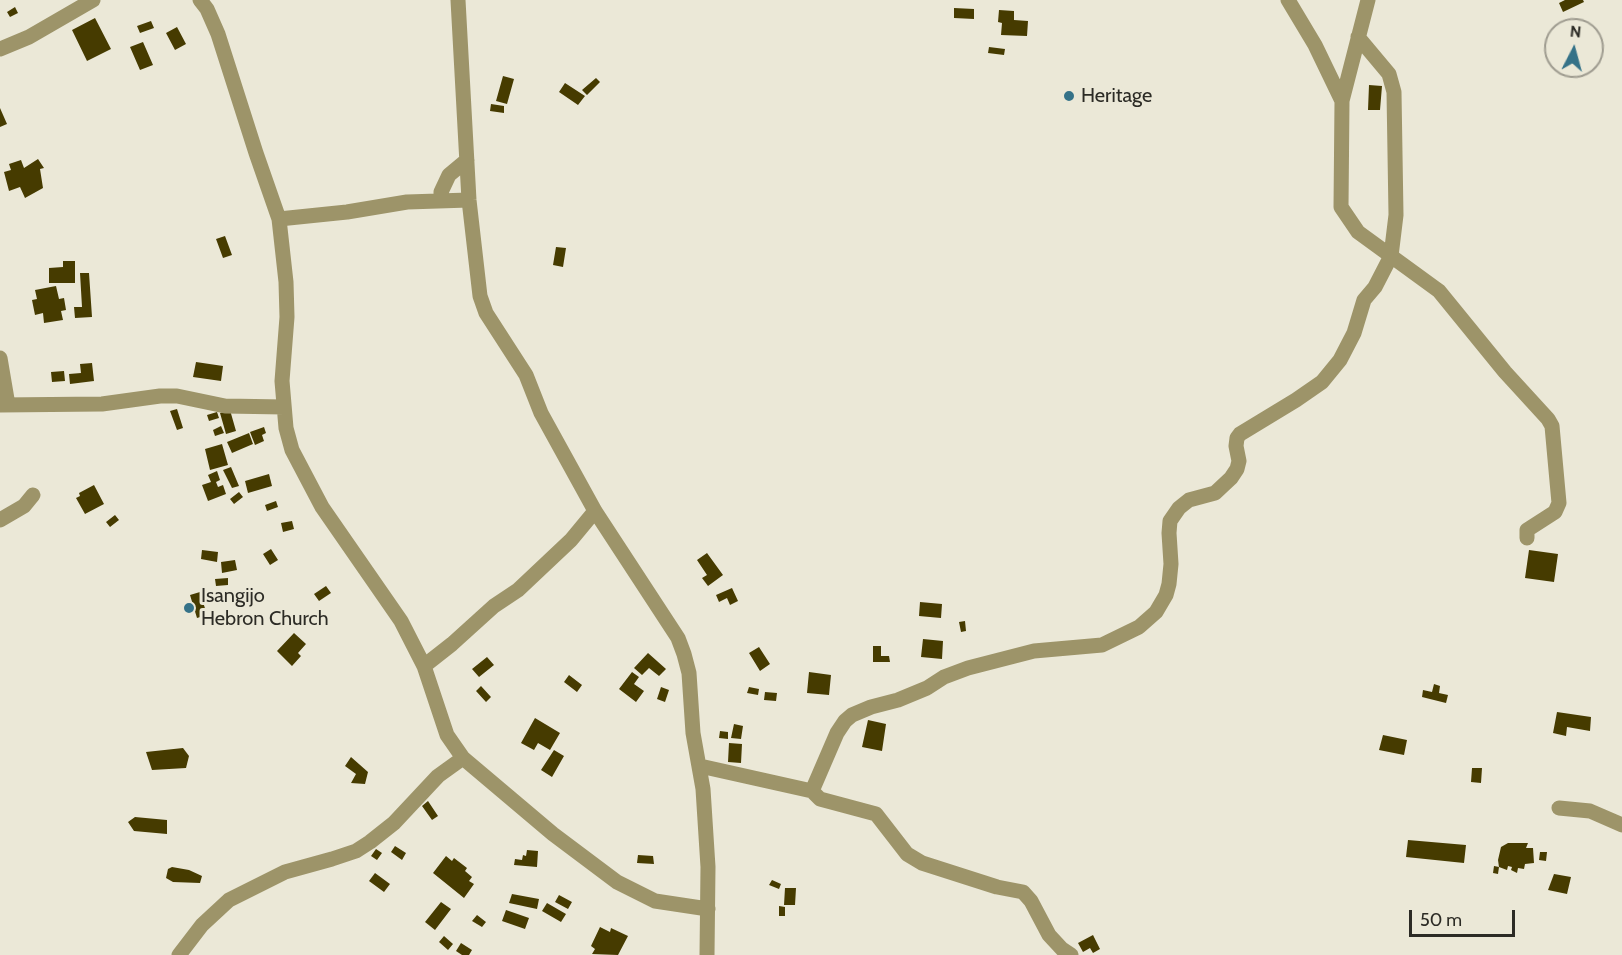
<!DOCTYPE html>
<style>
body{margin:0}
#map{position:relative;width:1622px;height:955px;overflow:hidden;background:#ebe8d7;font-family:Cabin,sans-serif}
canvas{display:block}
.north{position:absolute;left:1544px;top:18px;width:60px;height:60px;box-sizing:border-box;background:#ebe8d7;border:2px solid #9f9c90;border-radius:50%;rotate:6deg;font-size:16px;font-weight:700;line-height:24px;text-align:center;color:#2c2b25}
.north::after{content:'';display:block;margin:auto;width:21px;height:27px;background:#357288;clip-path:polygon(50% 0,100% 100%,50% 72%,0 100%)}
.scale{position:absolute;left:1409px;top:910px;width:106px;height:27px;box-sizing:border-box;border:3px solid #2c2b25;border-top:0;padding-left:8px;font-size:18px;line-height:21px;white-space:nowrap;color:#2c2b25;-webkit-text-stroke:4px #ebe8d7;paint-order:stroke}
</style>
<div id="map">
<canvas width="1622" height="955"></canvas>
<div class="north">N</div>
<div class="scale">50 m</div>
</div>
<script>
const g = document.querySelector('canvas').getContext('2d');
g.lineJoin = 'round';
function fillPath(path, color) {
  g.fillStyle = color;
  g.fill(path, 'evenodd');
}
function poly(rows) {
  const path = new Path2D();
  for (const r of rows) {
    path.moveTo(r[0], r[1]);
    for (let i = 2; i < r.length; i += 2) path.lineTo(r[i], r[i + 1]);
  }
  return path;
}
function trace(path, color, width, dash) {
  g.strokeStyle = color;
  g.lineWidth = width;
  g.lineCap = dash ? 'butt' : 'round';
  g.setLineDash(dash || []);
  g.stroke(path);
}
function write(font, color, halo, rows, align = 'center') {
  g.font = font + ' Cabin,sans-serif';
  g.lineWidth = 6;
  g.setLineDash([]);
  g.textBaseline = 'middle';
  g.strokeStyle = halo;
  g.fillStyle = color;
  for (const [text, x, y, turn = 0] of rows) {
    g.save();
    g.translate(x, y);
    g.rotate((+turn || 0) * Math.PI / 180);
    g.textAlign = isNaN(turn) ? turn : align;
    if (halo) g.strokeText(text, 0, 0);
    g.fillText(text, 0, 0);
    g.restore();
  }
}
fillPath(poly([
 [1565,0,1583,0,1584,2,1563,12,1559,3],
 [15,7,18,13,10,17,7,12],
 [954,8,974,9,974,19,954,18],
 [999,10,1014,11,1014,20,1028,21,1027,36,1001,35,1002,23,998,22],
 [95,18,111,49,87,61,72,30],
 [151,21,154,28,140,33,137,26],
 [177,27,186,44,175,50,166,33],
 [143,42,153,65,140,70,130,47],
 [989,47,1005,49,1004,55,988,53],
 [503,76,514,79,507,104,496,101],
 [596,78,600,82,587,95,582,90],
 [565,83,585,96,578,105,559,92],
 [1369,85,1382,86,1380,110,1368,110],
 [491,104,504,106,504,113,490,111],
 [0,108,7,124,0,127],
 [38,159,44,168,40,169,43,188,25,198,20,187,9,191,4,172,11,170,9,164,21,160,24,168],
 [225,236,232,255,223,258,216,239],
 [556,247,566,248,563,267,553,265],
 [63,261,75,261,75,283,49,283,49,268,63,267],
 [80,273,89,273,92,317,75,318,74,307,82,307],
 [56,286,59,299,64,298,66,310,61,311,63,320,44,323,43,313,35,315,32,300,37,299,35,290],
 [196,362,223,366,221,381,193,377],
 [92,363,94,381,70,384,69,374,81,373,80,364],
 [64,371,65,381,52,382,51,372],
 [177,409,183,428,177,430,170,411],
 [230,410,236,431,226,434,220,413],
 [217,412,219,418,209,421,207,415],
 [221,426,224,433,215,436,213,430],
 [264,427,266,433,262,435,264,441,255,445,250,432],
 [249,433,253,444,232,453,227,442],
 [222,444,228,465,210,470,205,449],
 [231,467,239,486,232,488,223,470],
 [217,471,220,480,216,482,218,487,223,485,226,494,208,501,202,485,211,482,208,475],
 [269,474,272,486,248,493,245,481],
 [94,485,104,504,85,514,76,498,80,496,79,493],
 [239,492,243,497,234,504,230,499],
 [276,501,278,507,267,511,265,505],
 [115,515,119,520,110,527,106,522],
 [292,521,294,529,283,532,281,523],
 [271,549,278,560,270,565,263,554],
 [202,550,218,552,217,562,201,559],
 [1529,550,1558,554,1554,582,1525,578],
 [707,553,723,575,708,586,702,578,707,575,697,560],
 [235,560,237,570,222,573,221,562],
 [228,578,228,585,216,586,215,579],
 [326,586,331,593,319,601,314,594],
 [732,588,738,601,730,605,727,598,719,602,716,595],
 [200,592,207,615,197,618,190,595],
 [920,602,942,604,941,618,919,616],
 [965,621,966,631,961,632,959,622],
 [294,633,306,644,298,653,301,656,292,666,277,651],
 [923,639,943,641,942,659,921,657],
 [873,646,881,646,881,656,889,656,890,662,873,662],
 [759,647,770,664,760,671,749,653],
 [648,653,666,669,659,676,649,668,642,675,634,668],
 [487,657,494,665,479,677,472,669],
 [632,672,639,677,634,684,644,691,636,702,619,689],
 [809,672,831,675,829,695,807,693],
 [569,675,582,685,577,692,564,682],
 [1434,684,1440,686,1439,693,1448,695,1446,703,1422,697,1423,690,1432,692],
 [481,686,491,697,486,702,476,691],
 [661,687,669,690,665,702,657,699],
 [749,687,759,689,758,695,747,693],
 [765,692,777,693,776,701,764,700],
 [1557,712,1591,717,1590,731,1567,727,1566,736,1553,733],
 [535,718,560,733,550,750,538,743,534,750,521,743],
 [868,720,886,724,882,751,862,747],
 [734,724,743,726,741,739,731,738],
 [720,731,728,732,728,739,719,738],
 [1383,735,1407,740,1404,755,1379,750],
 [729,743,742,744,741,763,728,762],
 [183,748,189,756,186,768,152,770,146,752],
 [554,750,564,756,552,777,541,770],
 [351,757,368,772,365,784,351,783,356,774,345,766],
 [1472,768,1482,768,1481,783,1471,782],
 [428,801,438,816,432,820,422,806],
 [135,817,167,820,167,834,134,831,128,822],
 [1408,840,1466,845,1464,863,1406,857],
 [1508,843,1528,843,1526,848,1533,848,1534,863,1525,864,1524,869,1518,868,1517,873,1511,870,1512,867,1508,866,1507,870,1499,867,1498,874,1493,873,1494,866,1499,867,1498,860,1501,847],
 [395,846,406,853,402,860,391,852],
 [376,849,382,853,377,860,371,856],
 [527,850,538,851,537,867,514,865,515,859,522,860,523,855,526,856],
 [1540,852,1547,852,1546,861,1539,860],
 [638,855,653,856,654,864,637,863],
 [446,856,452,861,454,858,467,868,465,871,472,877,469,881,474,884,464,898,433,873],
 [172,867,189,870,202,876,200,883,173,882,166,878,168,869],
 [375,873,390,884,384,892,369,881],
 [1554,874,1571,877,1567,894,1548,890],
 [772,880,781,884,779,889,769,885],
 [785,888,796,888,795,905,784,905],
 [512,894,539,899,537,909,509,903],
 [559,895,572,902,568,909,555,902],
 [441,902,451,909,435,930,425,922],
 [547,903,566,914,561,922,542,911],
 [779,906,785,907,785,916,779,916],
 [506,910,529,918,525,929,502,921],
 [477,915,486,922,482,927,472,921],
 [600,927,610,932,611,928,628,936,618,955,592,954,595,949,591,946],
 [1093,935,1100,949,1093,953,1090,948,1083,952,1078,943],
 [444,936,453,944,448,950,439,942],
 [461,943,472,950,469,955,462,955,456,951]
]), '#463b00');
trace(poly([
 [200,0,207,9,218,34,256,153,279,219,286,282,287,317,282,381,286,428,292,450,322,507,401,621,424,666,447,735,463,758,553,834,617,882,655,901,708,909],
 [458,0,469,200,480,296,486,313,526,375,541,413,595,511,678,638,684,654,689,673,693,733,703,789,708,867,707,955],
 [1288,0,1315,45,1342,101],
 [1368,0,1342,101,1341,207,1358,232,1439,291,1505,372,1548,419,1552,426,1559,503,1555,512,1527,530,1527,538],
 [0,49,29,37,93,0],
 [441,201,441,192,449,175,467,160],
 [279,219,347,212,407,202,469,200],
 [0,358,8,405],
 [0,405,102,404,160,396,177,396,225,406,284,407],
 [0,520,24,506,33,495],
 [424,666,452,644,494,606,518,590,571,540,595,511],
 [700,766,812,791,837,733,845,721,852,715,871,707,898,700,927,688,944,677,968,668,1034,651,1102,645,1139,627,1156,612,1166,595,1169,584,1171,564,1169,533,1170,521,1179,508,1189,500,1215,493,1231,478,1237,469,1239,461,1236,446,1237,438,1240,434,1296,400,1322,382,1340,360,1354,333,1364,300,1375,287,1391,256,1396,215,1394,92,1389,74,1358,37],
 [812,791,820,799,876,814,907,854,922,863,997,887,1023,892,1031,901,1049,935,1062,949,1071,955],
 [1559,808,1590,811,1622,825],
 [179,955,202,925,229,900,285,872,332,859,356,851,370,842,394,823,438,776,463,758]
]), '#9d9469', 15);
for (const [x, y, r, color] of [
 [1069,96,6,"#357288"],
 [189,608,6,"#357288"]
]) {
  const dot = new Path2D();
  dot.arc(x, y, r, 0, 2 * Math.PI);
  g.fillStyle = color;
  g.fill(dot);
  trace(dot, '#ebe8d7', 2);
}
write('20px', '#2c2b25', '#ebe8d7', [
 ["Heritage",1081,96],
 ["Isangijo",201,596],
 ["Hebron Church",201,619]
], 'left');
</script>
